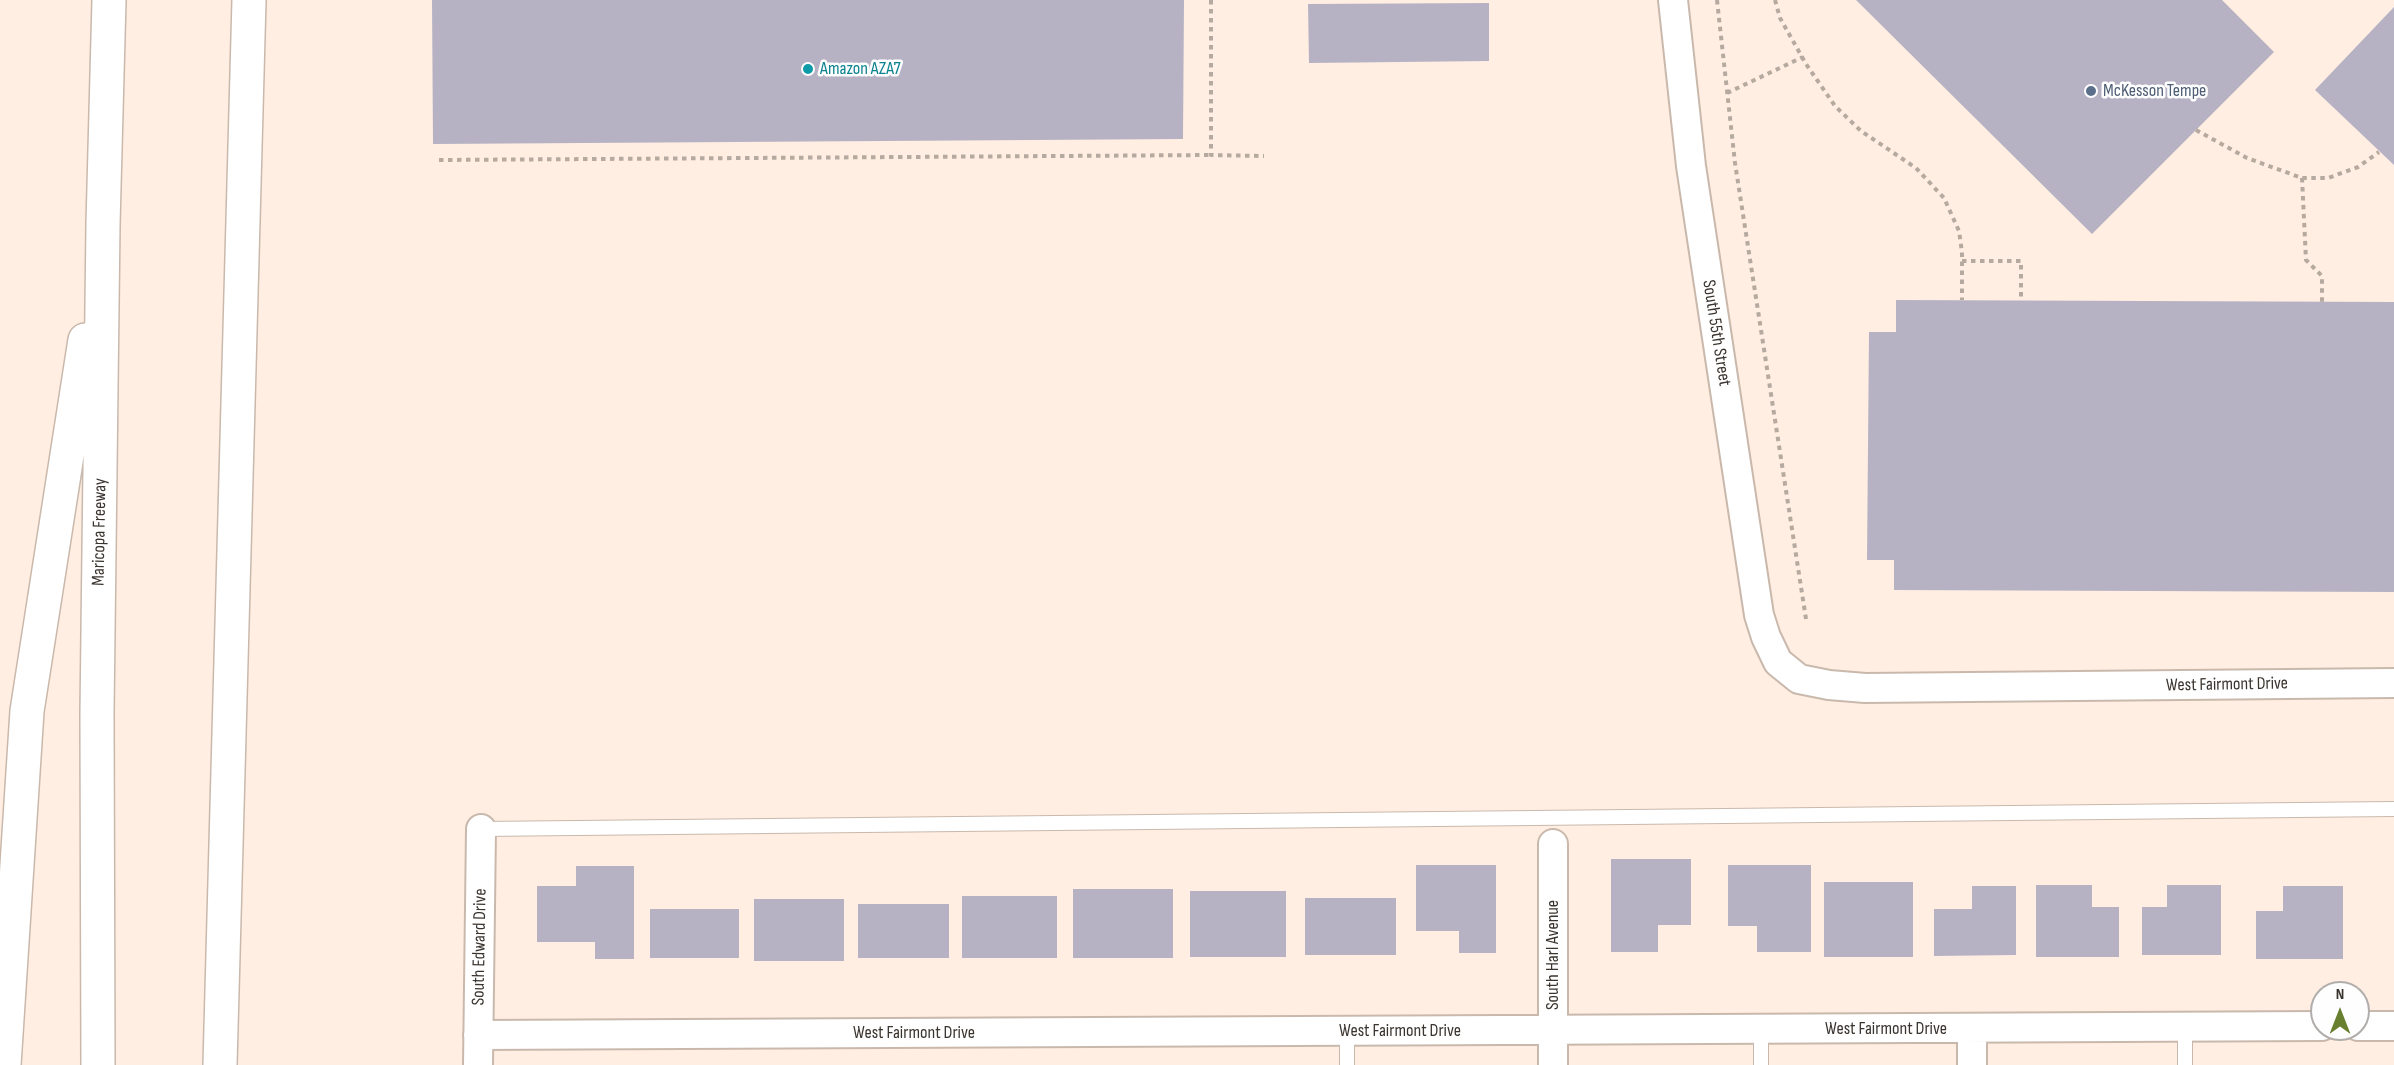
<!DOCTYPE html>
<style>
body{margin:0}
#map{position:relative;width:2394px;height:1065px;overflow:hidden;background:#ffeee1;font-family:"Sofia Sans Condensed",sans-serif}
canvas{display:block}
.north{position:absolute;left:2310px;top:981px;width:60px;height:60px;box-sizing:border-box;background:#fefefe;border:2px solid #b0adab;border-radius:50%;rotate:0deg;font-size:16px;font-weight:700;line-height:24px;text-align:center;color:#3a342f}
.north::after{content:'';display:block;margin:auto;width:21px;height:27px;background:#697f30;clip-path:polygon(50% 0,100% 100%,50% 72%,0 100%)}
</style>
<div id="map">
<canvas width="2394" height="1065"></canvas>
<div class="north">N</div>
</div>
<script>
const g = document.querySelector('canvas').getContext('2d');
g.lineJoin = 'round';
function fillPath(path, color) {
  g.fillStyle = color;
  g.fill(path, 'evenodd');
}
function poly(rows) {
  const path = new Path2D();
  for (const r of rows) {
    path.moveTo(r[0], r[1]);
    for (let i = 2; i < r.length; i += 2) path.lineTo(r[i], r[i + 1]);
  }
  return path;
}
function trace(path, color, width, dash) {
  g.strokeStyle = color;
  g.lineWidth = width;
  g.lineCap = dash ? 'butt' : 'round';
  g.setLineDash(dash || []);
  g.stroke(path);
}
function write(font, color, halo, rows, align = 'center') {
  g.font = font + ' "Sofia Sans Condensed",sans-serif';
  g.lineWidth = 5;
  g.setLineDash([]);
  g.textBaseline = 'middle';
  g.strokeStyle = halo;
  g.fillStyle = color;
  for (const [text, x, y, turn = 0] of rows) {
    g.save();
    g.translate(x, y);
    g.rotate((+turn || 0) * Math.PI / 180);
    g.textAlign = isNaN(turn) ? turn : align;
    if (halo) g.strokeText(text, 0, 0);
    g.fillText(text, 0, 0);
    g.restore();
  }
}
fillPath(poly([
 [432,0,1184,0,1183,139,433,144],
 [1856,0,2222,0,2274,52,2092,234],
 [1489,3,1489,61,1309,63,1308,4],
 [2394,7,2394,165,2315,90],
 [1896,300,2394,302,2394,592,1894,590,1894,560,1867,560,1869,332,1896,332],
 [1611,859,1691,859,1691,925,1658,925,1658,952,1611,952],
 [1416,865,1496,865,1496,953,1459,953,1459,931,1416,931],
 [1728,865,1811,865,1811,952,1757,952,1757,926,1728,926],
 [576,866,634,866,634,959,595,959,595,942,537,942,537,886,576,886],
 [1824,882,1913,882,1913,957,1824,957],
 [2036,885,2092,885,2092,907,2119,907,2119,957,2036,957],
 [2167,885,2221,885,2221,955,2142,955,2142,907,2167,907],
 [1972,886,2016,886,2016,955,1934,956,1934,909,1972,909],
 [2283,886,2343,886,2343,959,2256,959,2256,911,2283,911],
 [1073,889,1173,889,1173,958,1073,958],
 [1190,891,1286,891,1286,957,1190,957],
 [962,896,1057,896,1057,958,962,958],
 [1305,898,1396,898,1396,955,1305,955],
 [754,899,844,899,844,961,754,961],
 [858,904,949,904,949,958,858,958],
 [650,909,739,909,739,958,650,958]
]), '#b6b2c4');
const service = poly([
 [481,829,2394,809],
 [2185,1027,2185,1065],
 [1761,1029,1761,1065],
 [1347,1031,1347,1065]
]);
const minor = poly([
 [1673,0,1691,166,1759,615,1766,637,1778,662,1799,679,1829,685,1865,688,2394,683],
 [1553,844,1553,1065],
 [2358,1026,2394,1026],
 [1972,1028,1972,1065],
 [478,1035,2322,1026],
 [478,1065,481,829]
]);
const motorway = poly([
 [4,1065,27,711,85,340],
 [98,1065,97,713,103,224,109,0],
 [220,1065,249,0]
]);
trace(service, '#c9b9ad', 16);
trace(minor, '#c9b9ad', 32);
trace(motorway, '#c9b9ad', 36);
trace(poly([
 [1211,0,1211,155,1264,156],
 [1717,0,1735,163,1806,619],
 [1775,0,1780,18,1806,64,1835,106,1861,131,1916,168,1944,198,1959,231,1962,252,1962,300],
 [1727,93,1803,57],
 [2196,130,2247,158,2302,178,2328,178,2358,167,2379,152],
 [439,160,1211,155],
 [2302,178,2306,260,2322,276,2322,302],
 [1962,261,2021,261,2021,300]
]), '#b6a99f', 4, [4.5, 4.5]);
trace(service, '#fff', 14);
trace(minor, '#fff', 28);
trace(motorway, '#fff', 33);
for (const [x, y, r, color] of [
 [808,69,6,"#0f9aa8"],
 [2091,91,6,"#5c6f8a"]
]) {
  const dot = new Path2D();
  dot.arc(x, y, r, 0, 2 * Math.PI);
  g.fillStyle = color;
  g.fill(dot);
  trace(dot, '#fefefe', 2);
}
write('18px', '#0d838f', '#fefefe', [
 ["Amazon AZA7",820,69]
], 'left');
write('18px', '#4e5e75', '#fefefe', [
 ["McKesson Tempe",2103,91]
], 'left');
write('18px', '#3a342f', '#fefefe', [
 ["South 55th Street",1716,333,81],
 ["Maricopa Freeway",100,532,-89],
 ["West Fairmont Drive",2227,685,-1],
 ["South Edward Drive",480,947,-89],
 ["South Harl Avenue",1553,955,-90],
 ["West Fairmont Drive",1886,1029],
 ["West Fairmont Drive",1400,1031],
 ["West Fairmont Drive",914,1033]
]);
</script>
